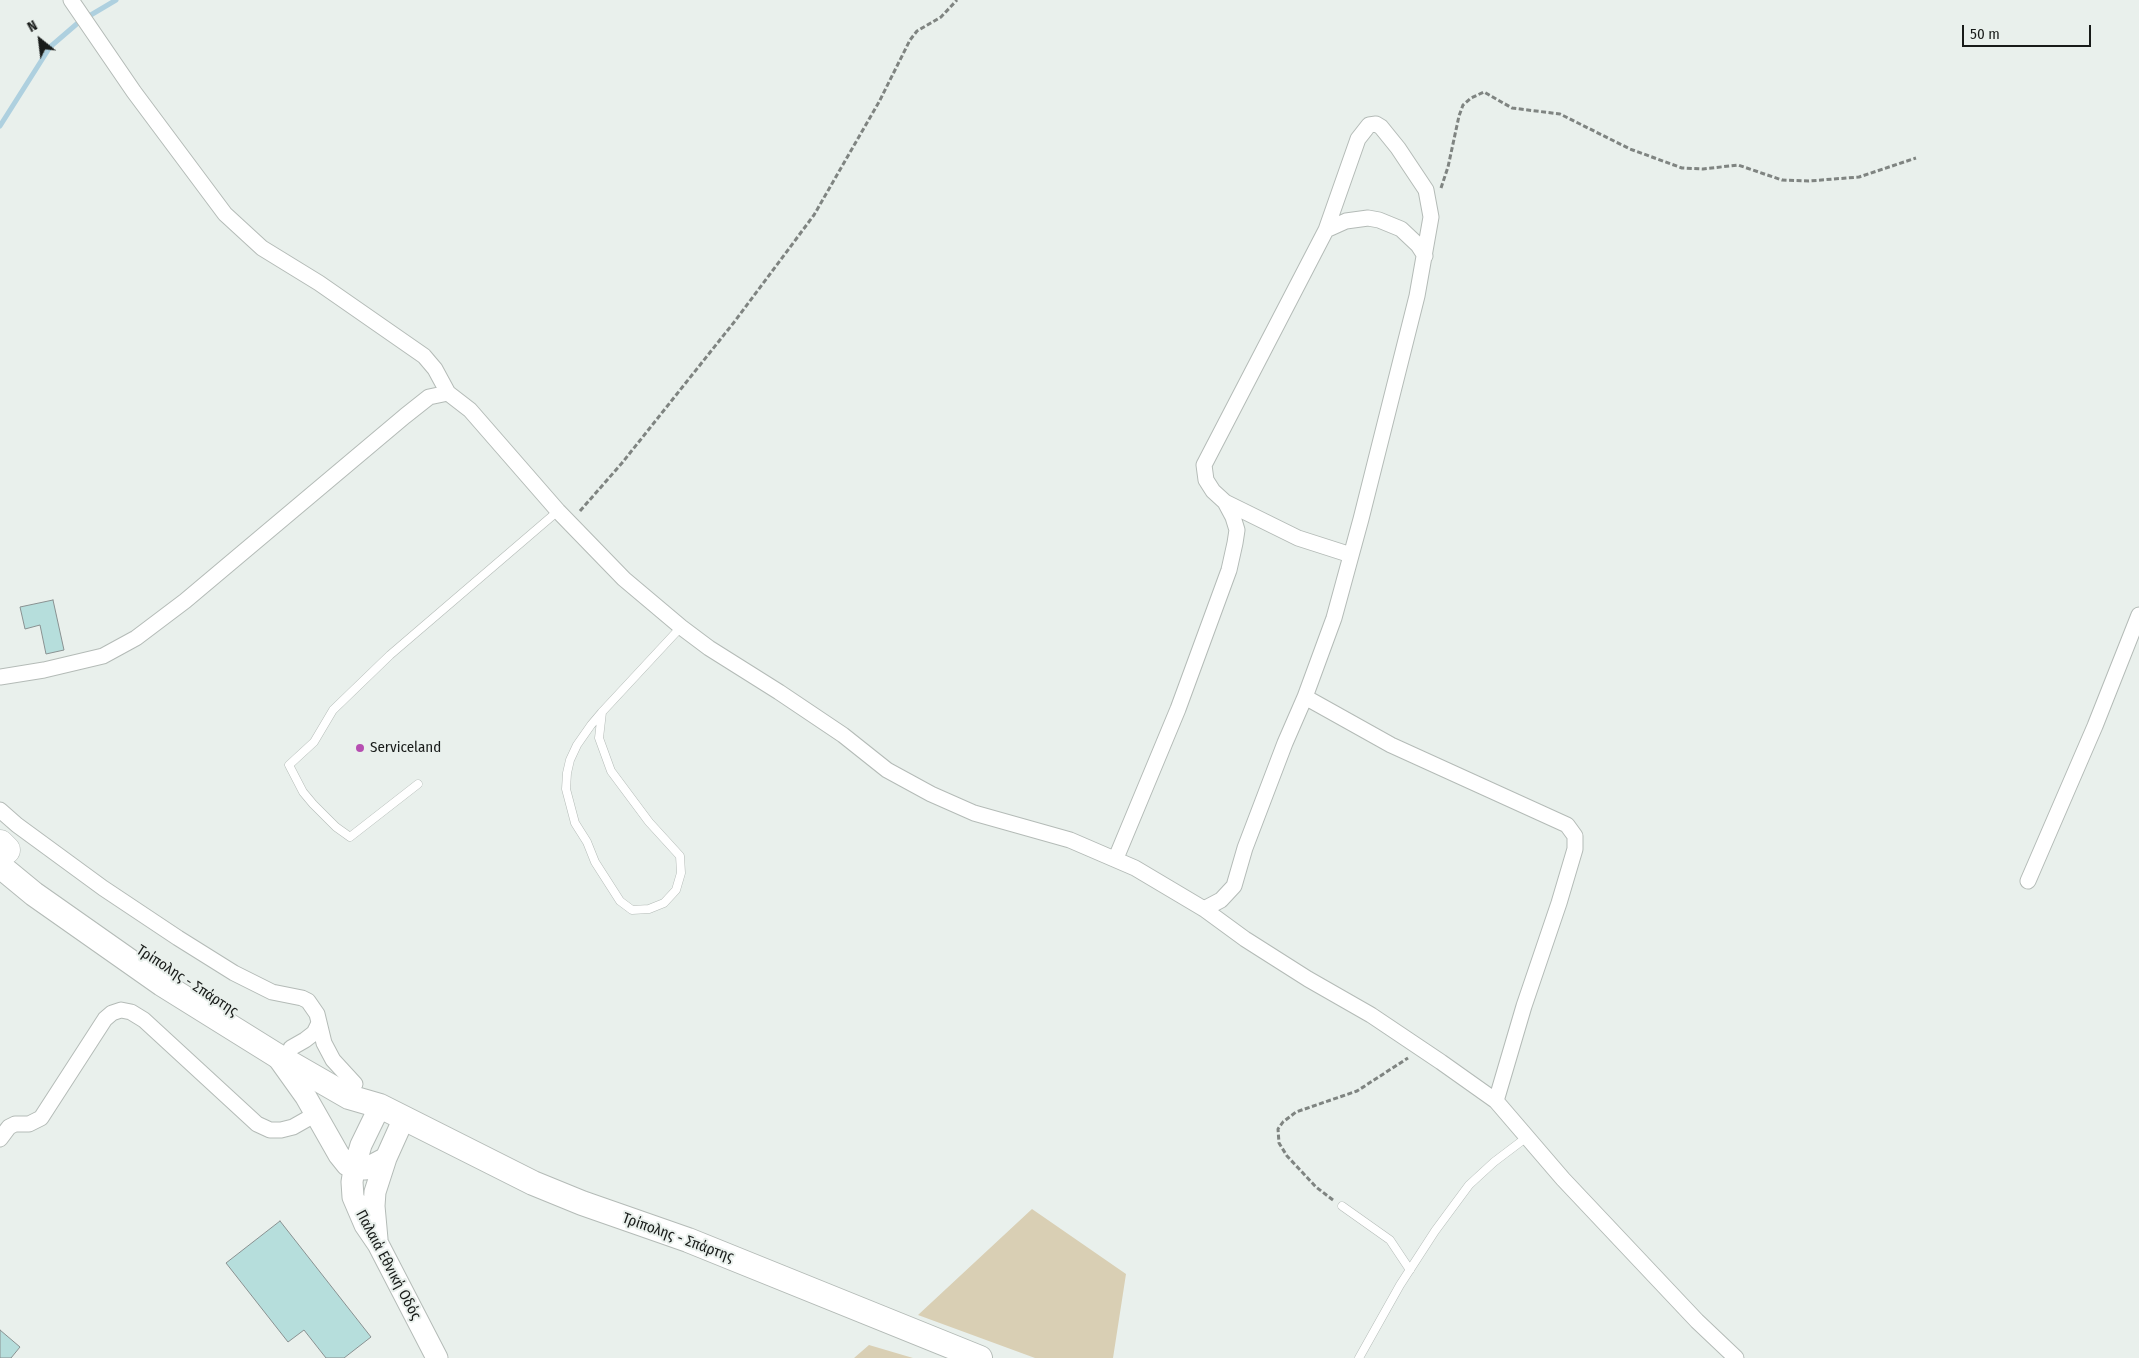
<!DOCTYPE html>
<meta charset="utf-8">
<style>
body{margin:0}
#map{position:relative;width:2139px;height:1358px;overflow:hidden;background:#e9f0ec;font-family:"Fira Sans Condensed",sans-serif}
canvas{display:block}
.north{position:absolute;left:15px;top:15px;width:50px;height:50px;-webkit-text-stroke:4px #e9f0ec;paint-order:stroke;rotate:331deg;font-size:14px;font-weight:700;line-height:20px;text-align:center;color:#181b19}
.north::after{content:'';display:block;margin:auto;width:18px;height:22px;background:#181b19;clip-path:polygon(50% 0,100% 100%,50% 72%,0 100%)}
.scale{position:absolute;left:1962px;top:25px;width:129px;height:22px;box-sizing:border-box;border:2px solid #181b19;border-top:0;padding-left:6px;font-size:15px;line-height:18px;white-space:nowrap;color:#181b19;-webkit-text-stroke:4px #e9f0ec;paint-order:stroke}
</style>
<div id="map">
<canvas width="2139" height="1358"></canvas>
<div class="north">N</div>
<div class="scale">50 m</div>
</div>
<script>
const g = document.querySelector('canvas').getContext('2d');
g.lineJoin = 'round';
function fillPath(path, color) {
  g.fillStyle = color;
  g.fill(path, 'evenodd');
}
function poly(rows) {
  const path = new Path2D();
  for (const r of rows) {
    path.moveTo(r[0], r[1]);
    for (let i = 2; i < r.length; i += 2) path.lineTo(r[i], r[i + 1]);
  }
  return path;
}
function trace(path, color, width, dash) {
  g.strokeStyle = color;
  g.lineWidth = width;
  g.lineCap = dash ? 'butt' : 'round';
  g.setLineDash(dash || []);
  g.stroke(path);
}
function write(font, color, halo, rows, align = 'center') {
  g.font = font + ' "Fira Sans Condensed",sans-serif';
  g.lineWidth = 4;
  g.setLineDash([]);
  g.textBaseline = 'middle';
  g.strokeStyle = halo;
  g.fillStyle = color;
  for (const [text, x, y, turn = 0] of rows) {
    g.save();
    g.translate(x, y);
    g.rotate((+turn || 0) * Math.PI / 180);
    g.textAlign = isNaN(turn) ? turn : align;
    if (halo) g.strokeText(text, 0, 0);
    g.fillText(text, 0, 0);
    g.restore();
  }
}
fillPath(poly([
 [1032,1209,1126,1274,1113,1358,1035,1358,918,1315],
 [869,1345,913,1358,854,1358]
]), '#d9cfb4');
trace(poly([
 [0,126,50,47,79,22,116,0]
]), '#aed0df', 5);
const building = poly([
 [53,600,64,650,46,654,40,625,25,629,20,607,53,600],
 [280,1221,371,1337,344,1358,326,1358,304,1330,288,1342,226,1263,280,1221],
 [0,1330,20,1347,11,1358,0,1358,0,1330]
]);
fillPath(building, '#b6dedc');
trace(building, '#899191', 1);
const service = poly([
 [602,712,599,738,611,771,649,822,680,856,681,873,676,890,664,903,649,909,632,910,620,901,595,862,587,842,575,823,566,789,567,773,570,760,577,745,591,725,602,712,681,627],
 [418,784,350,837,336,827,313,804,303,792,289,765,314,742,333,710,390,655,558,511],
 [1342,1206,1390,1240,1410,1270],
 [1359,1358,1400,1285,1435,1231,1469,1185,1494,1162,1527,1137]
]);
const minor = poly([
 [71,0,134,92,225,214,262,248,319,283,424,356,435,369,448,393,470,410,558,511,624,579,681,627,709,648,779,692,843,735,887,770,931,794,974,813,1070,840,1135,868,1204,909,1245,939,1308,979,1371,1015,1441,1062,1496,1101,1563,1179,1697,1321,1736,1358],
 [1326,230,1346,221,1368,218,1379,220,1401,229,1418,245,1425,256],
 [1225,502,1298,538,1351,555],
 [0,677,44,670,103,656,136,638,185,601,405,416,429,397,448,393],
 [1305,697,1391,745,1567,825,1575,836,1575,849,1559,903,1524,1006,1496,1101],
 [0,810,17,825,103,888,178,938,234,973,272,992,302,998,308,1001,317,1014,324,1043,333,1060,355,1084],
 [1116,858,1178,709,1229,570,1235,543,1237,530,1233,517,1225,502,1213,491,1206,480,1204,465,1326,230,1358,139,1369,125,1376,124,1381,127,1398,148,1426,190,1431,217,1417,296,1361,519,1334,618,1305,697,1285,743,1245,848,1234,886,1221,900,1204,909],
 [2028,881,2095,726,2139,615],
 [291,1048,305,1040,314,1033,318,1025],
 [0,1139,9,1127,15,1124,29,1124,41,1118,105,1019,112,1013,121,1010,131,1012,144,1020,257,1124,270,1130,281,1130,293,1127,316,1114]
]);
const secondary = poly([
 [276,1055,306,1097,339,1155,347,1165,354,1169,365,1169,386,1158],
 [380,1106,361,1145,354,1169,352,1182,353,1197,365,1225,378,1244,437,1358],
 [377,1239,374,1206,375,1192,386,1158,404,1118]
]);
const primary = poly([
 [0,866,34,894,162,984,276,1055,349,1097,380,1106,533,1183,582,1203,688,1240,980,1358]
]);
const motorway = poly([
 [0,844,6,850]
]);
trace(service, '#b4bbb7', 9);
trace(minor, '#b4bbb7', 17);
trace(secondary, '#b4bbb7', 23);
trace(primary, '#b4bbb7', 26);
trace(motorway, '#b4bbb7', 29);
trace(poly([
 [1441,188,1448,167,1459,116,1463,105,1471,98,1484,92,1512,108,1560,114,1630,149,1682,168,1703,169,1738,165,1782,180,1809,181,1859,177,1916,158],
 [580,511,622,463,735,321,814,215,879,102,910,40,917,31,941,17,957,0],
 [1333,1200,1316,1187,1287,1156,1279,1143,1278,1129,1283,1122,1296,1112,1357,1091,1408,1058]
]), '#7f8481', 3, [5, 2.5]);
trace(service, '#fff', 8);
trace(minor, '#fff', 15);
trace(secondary, '#fff', 21);
trace(primary, '#fff', 24);
trace(motorway, '#fff', 28);
for (const [x, y, r, color] of [
 [360,748,5,"#b64eb1"]
]) {
  const dot = new Path2D();
  dot.arc(x, y, r, 0, 2 * Math.PI);
  g.fillStyle = color;
  g.fill(dot);
  trace(dot, '#e9f0ec', 2);
}
write('15px', '#181b19', '#e9f0ec', [
 ["Serviceland",370,748]
], 'left');
write('15px', '#181b19', '#e9f0ec', [
 ["Τρίπολης - Σπάρτης",187,981,33],
 ["Τρίπολης - Σπάρτης",678,1238,20],
 ["Παλαιά Εθνική Οδός",388,1265,62]
]);
</script>
